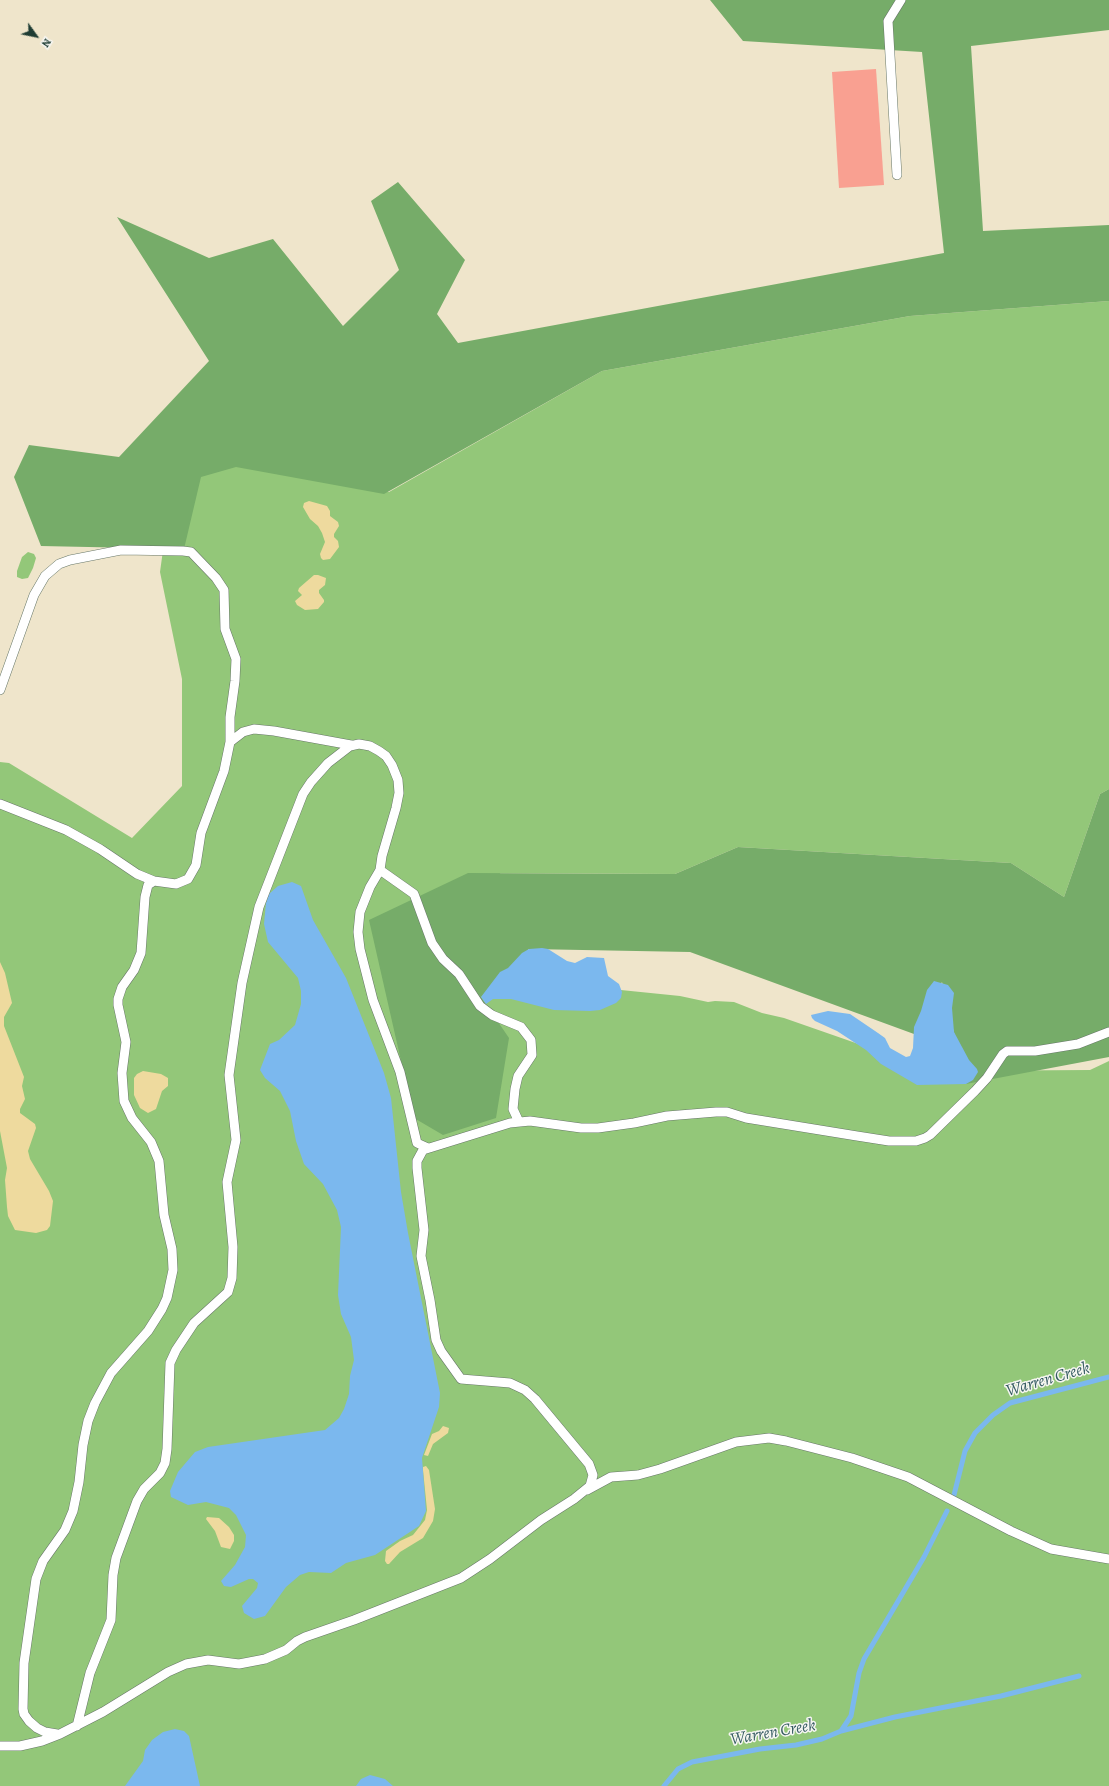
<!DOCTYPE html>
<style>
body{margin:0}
#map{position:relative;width:1109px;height:1786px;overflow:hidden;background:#efe5cb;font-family:Alegreya,serif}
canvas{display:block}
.north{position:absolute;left:16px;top:16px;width:40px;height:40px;-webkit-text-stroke:3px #f6f6f2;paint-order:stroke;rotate:123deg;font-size:11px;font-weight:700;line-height:16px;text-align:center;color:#1f3d34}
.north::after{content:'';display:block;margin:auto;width:14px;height:18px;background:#1f3d34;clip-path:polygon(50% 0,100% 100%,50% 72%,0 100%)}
</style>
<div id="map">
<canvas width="1109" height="1786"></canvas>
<div class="north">N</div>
</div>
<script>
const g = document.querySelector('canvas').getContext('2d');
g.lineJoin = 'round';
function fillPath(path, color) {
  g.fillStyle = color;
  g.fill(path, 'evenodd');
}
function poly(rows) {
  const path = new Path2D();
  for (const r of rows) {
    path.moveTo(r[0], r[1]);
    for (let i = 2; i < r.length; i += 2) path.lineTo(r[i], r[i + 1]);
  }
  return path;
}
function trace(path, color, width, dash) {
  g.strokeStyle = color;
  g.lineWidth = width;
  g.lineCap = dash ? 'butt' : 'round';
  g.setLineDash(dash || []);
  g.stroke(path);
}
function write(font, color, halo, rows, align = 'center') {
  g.font = font + ' Alegreya,serif';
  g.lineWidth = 3;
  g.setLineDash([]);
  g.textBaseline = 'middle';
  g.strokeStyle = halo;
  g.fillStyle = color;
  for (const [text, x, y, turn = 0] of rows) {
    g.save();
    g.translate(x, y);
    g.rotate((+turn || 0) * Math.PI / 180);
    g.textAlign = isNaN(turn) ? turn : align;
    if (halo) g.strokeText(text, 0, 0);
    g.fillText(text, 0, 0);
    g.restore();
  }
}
fillPath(poly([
 [1109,301,1109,789,1100,794,1064,897,1011,863,738,847,675,874,500,873,532,981,680,996,708,1002,715,1001,734,1002,762,1013,784,1018,936,1071,1090,1070,1109,1061,1109,1786,0,1786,0,762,9,763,132,838,182,786,182,679,160,572,176,456,389,492,602,371,910,316],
 [28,552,34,554,36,558,33,568,28,578,22,579,17,577,17,571,22,557]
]), '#93c779');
fillPath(poly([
 [710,0,1109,0,1109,30,971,46,983,231,1109,225,1109,301,910,316,602,371,384,494,236,467,201,477,184,549,41,546,14,477,29,445,119,457,209,361,117,217,209,258,273,239,343,326,399,270,371,201,398,182,465,260,437,314,458,343,944,253,922,52,743,41],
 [1109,789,1109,1057,966,1084,942,982,914,1034,690,952,529,949,481,997,509,1038,496,1118,443,1135,414,1118,369,920,468,873,675,874,738,847,1011,863,1064,897,1100,794]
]), '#76ac69');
fillPath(poly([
 [309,501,327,506,330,511,330,516,338,522,339,526,334,534,334,537,338,541,339,547,330,559,323,560,321,558,320,554,325,542,322,533,318,526,310,519,303,507,304,503],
 [314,575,318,575,326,578,325,585,319,590,319,593,324,600,324,602,318,609,305,610,297,605,295,601,302,595,298,591,299,588],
 [0,962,5,973,12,1003,4,1017,4,1026,24,1077,22,1086,25,1099,20,1109,20,1113,35,1124,36,1128,28,1151,30,1159,49,1191,53,1201,50,1226,47,1230,36,1233,15,1230,8,1216,7,1207,5,1180,7,1168,0,1131],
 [143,1071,161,1074,168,1078,168,1086,162,1091,156,1109,148,1113,140,1108,134,1095,134,1078,137,1074],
 [443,1426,449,1428,448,1433,433,1444,428,1456,424,1455,432,1434,439,1431],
 [426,1466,429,1470,435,1509,433,1521,423,1538,400,1552,389,1564,387,1564,385,1561,386,1551,400,1541,413,1535,425,1520,427,1510,423,1470,423,1467],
 [207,1517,219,1518,229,1527,234,1535,234,1541,230,1549,221,1547,215,1531,206,1519]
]), '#eeda9e');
fillPath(poly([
 [292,882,301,886,313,920,346,978,384,1073,391,1098,401,1192,408,1233,440,1393,439,1407,422,1458,426,1511,419,1526,375,1555,346,1563,331,1573,309,1572,300,1575,286,1587,265,1616,254,1619,244,1613,242,1606,257,1588,258,1583,253,1579,249,1579,231,1587,224,1586,221,1581,235,1565,245,1547,246,1535,236,1515,229,1508,206,1502,188,1505,171,1497,170,1491,178,1472,195,1452,208,1447,325,1430,339,1418,344,1409,349,1394,350,1376,354,1360,351,1337,341,1314,338,1295,341,1227,337,1210,323,1184,304,1164,296,1141,290,1111,280,1091,265,1078,260,1070,270,1044,279,1040,295,1025,301,1004,301,991,298,978,268,942,264,924,266,903,269,894,278,886],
 [542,948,548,949,567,961,575,963,587,957,604,958,608,976,619,984,622,992,621,998,616,1003,600,1010,590,1011,554,1010,511,999,493,999,486,1004,481,997,500,972,508,968,522,953,529,949],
 [934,981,948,985,954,993,952,1008,954,1032,969,1060,977,1069,978,1072,973,1080,966,1084,917,1085,881,1064,866,1050,837,1031,815,1021,812,1018,811,1015,828,1011,850,1014,878,1033,885,1038,890,1048,906,1057,910,1056,913,1048,914,1027,921,1011,927,990],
 [175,1729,184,1731,189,1736,200,1786,125,1786,143,1761,145,1750,152,1740,163,1732],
 [370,1775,385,1779,393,1786,356,1786,361,1779]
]), '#7bb8ee');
trace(poly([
 [954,1495,965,1451,975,1433,993,1415,1010,1403,1109,1377],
 [841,1731,895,1717,1001,1696,1079,1676],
 [664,1786,678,1769,692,1762,760,1749,796,1745,822,1739,841,1731,851,1716,859,1673,864,1659,924,1557,947,1511]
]), '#7bb8ee', 5);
fillPath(poly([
 [876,69,884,185,839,188,832,72]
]), '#f9a091');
const lane = poly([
 [897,175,888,21,901,0],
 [0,690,34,595,45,576,59,564,70,560,121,550,183,551,191,552,216,578,224,590,225,629,236,659,235,681,230,717,230,742,224,771,201,833,196,865,188,879,176,884,154,881,137,874,100,849,66,830,0,804],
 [230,742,243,732,254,729,274,731,351,745],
 [380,870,370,887,360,912,358,932,360,949,373,1000,400,1072,417,1143,428,1148],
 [587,1490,611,1477,638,1475,660,1469,736,1442,769,1438,786,1441,852,1458,908,1477,1011,1531,1051,1549,1109,1559],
 [77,1726,90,1673,111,1620,113,1575,116,1558,137,1501,144,1489,160,1473,165,1463,167,1449,170,1363,176,1350,194,1323,228,1292,232,1278,233,1247,227,1182,236,1140,229,1075,242,983,259,907,303,794,311,782,328,763,350,746,359,744,370,746,379,751,386,756,392,765,398,780,399,793,396,808,382,856,380,870,414,894,432,943,443,959,459,974,480,1006,492,1015,521,1027,531,1040,532,1055,518,1076,515,1089,513,1109,519,1122],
 [57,1734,45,1732,37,1728,29,1721,24,1714,23,1709,24,1663,36,1579,43,1561,65,1530,73,1511,79,1482,83,1445,88,1421,95,1403,111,1373,148,1331,162,1309,167,1298,173,1270,172,1249,164,1215,159,1161,151,1142,132,1118,124,1101,122,1073,126,1042,118,1005,118,999,122,987,134,970,141,953,145,897,148,885,154,881],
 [0,1746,20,1746,42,1741,60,1734,103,1712,168,1672,186,1664,208,1660,239,1664,265,1659,286,1650,297,1641,305,1637,354,1620,461,1578,490,1559,541,1520,574,1499,590,1486,593,1475,589,1464,535,1399,525,1390,510,1383,461,1379,441,1351,436,1340,430,1300,421,1256,424,1230,417,1168,417,1161,423,1150,510,1123,530,1121,581,1128,598,1128,634,1123,667,1116,716,1112,727,1112,746,1118,857,1136,889,1141,916,1141,925,1138,930,1135,975,1091,987,1078,1003,1054,1007,1051,1035,1051,1078,1044,1109,1032]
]);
trace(lane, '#687869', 10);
trace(lane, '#fff', 9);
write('italic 17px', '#365c62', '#f6f6f2', [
 ["Warren Creek",1048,1380,-16],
 ["Warren Creek",773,1733,-10]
]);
</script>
